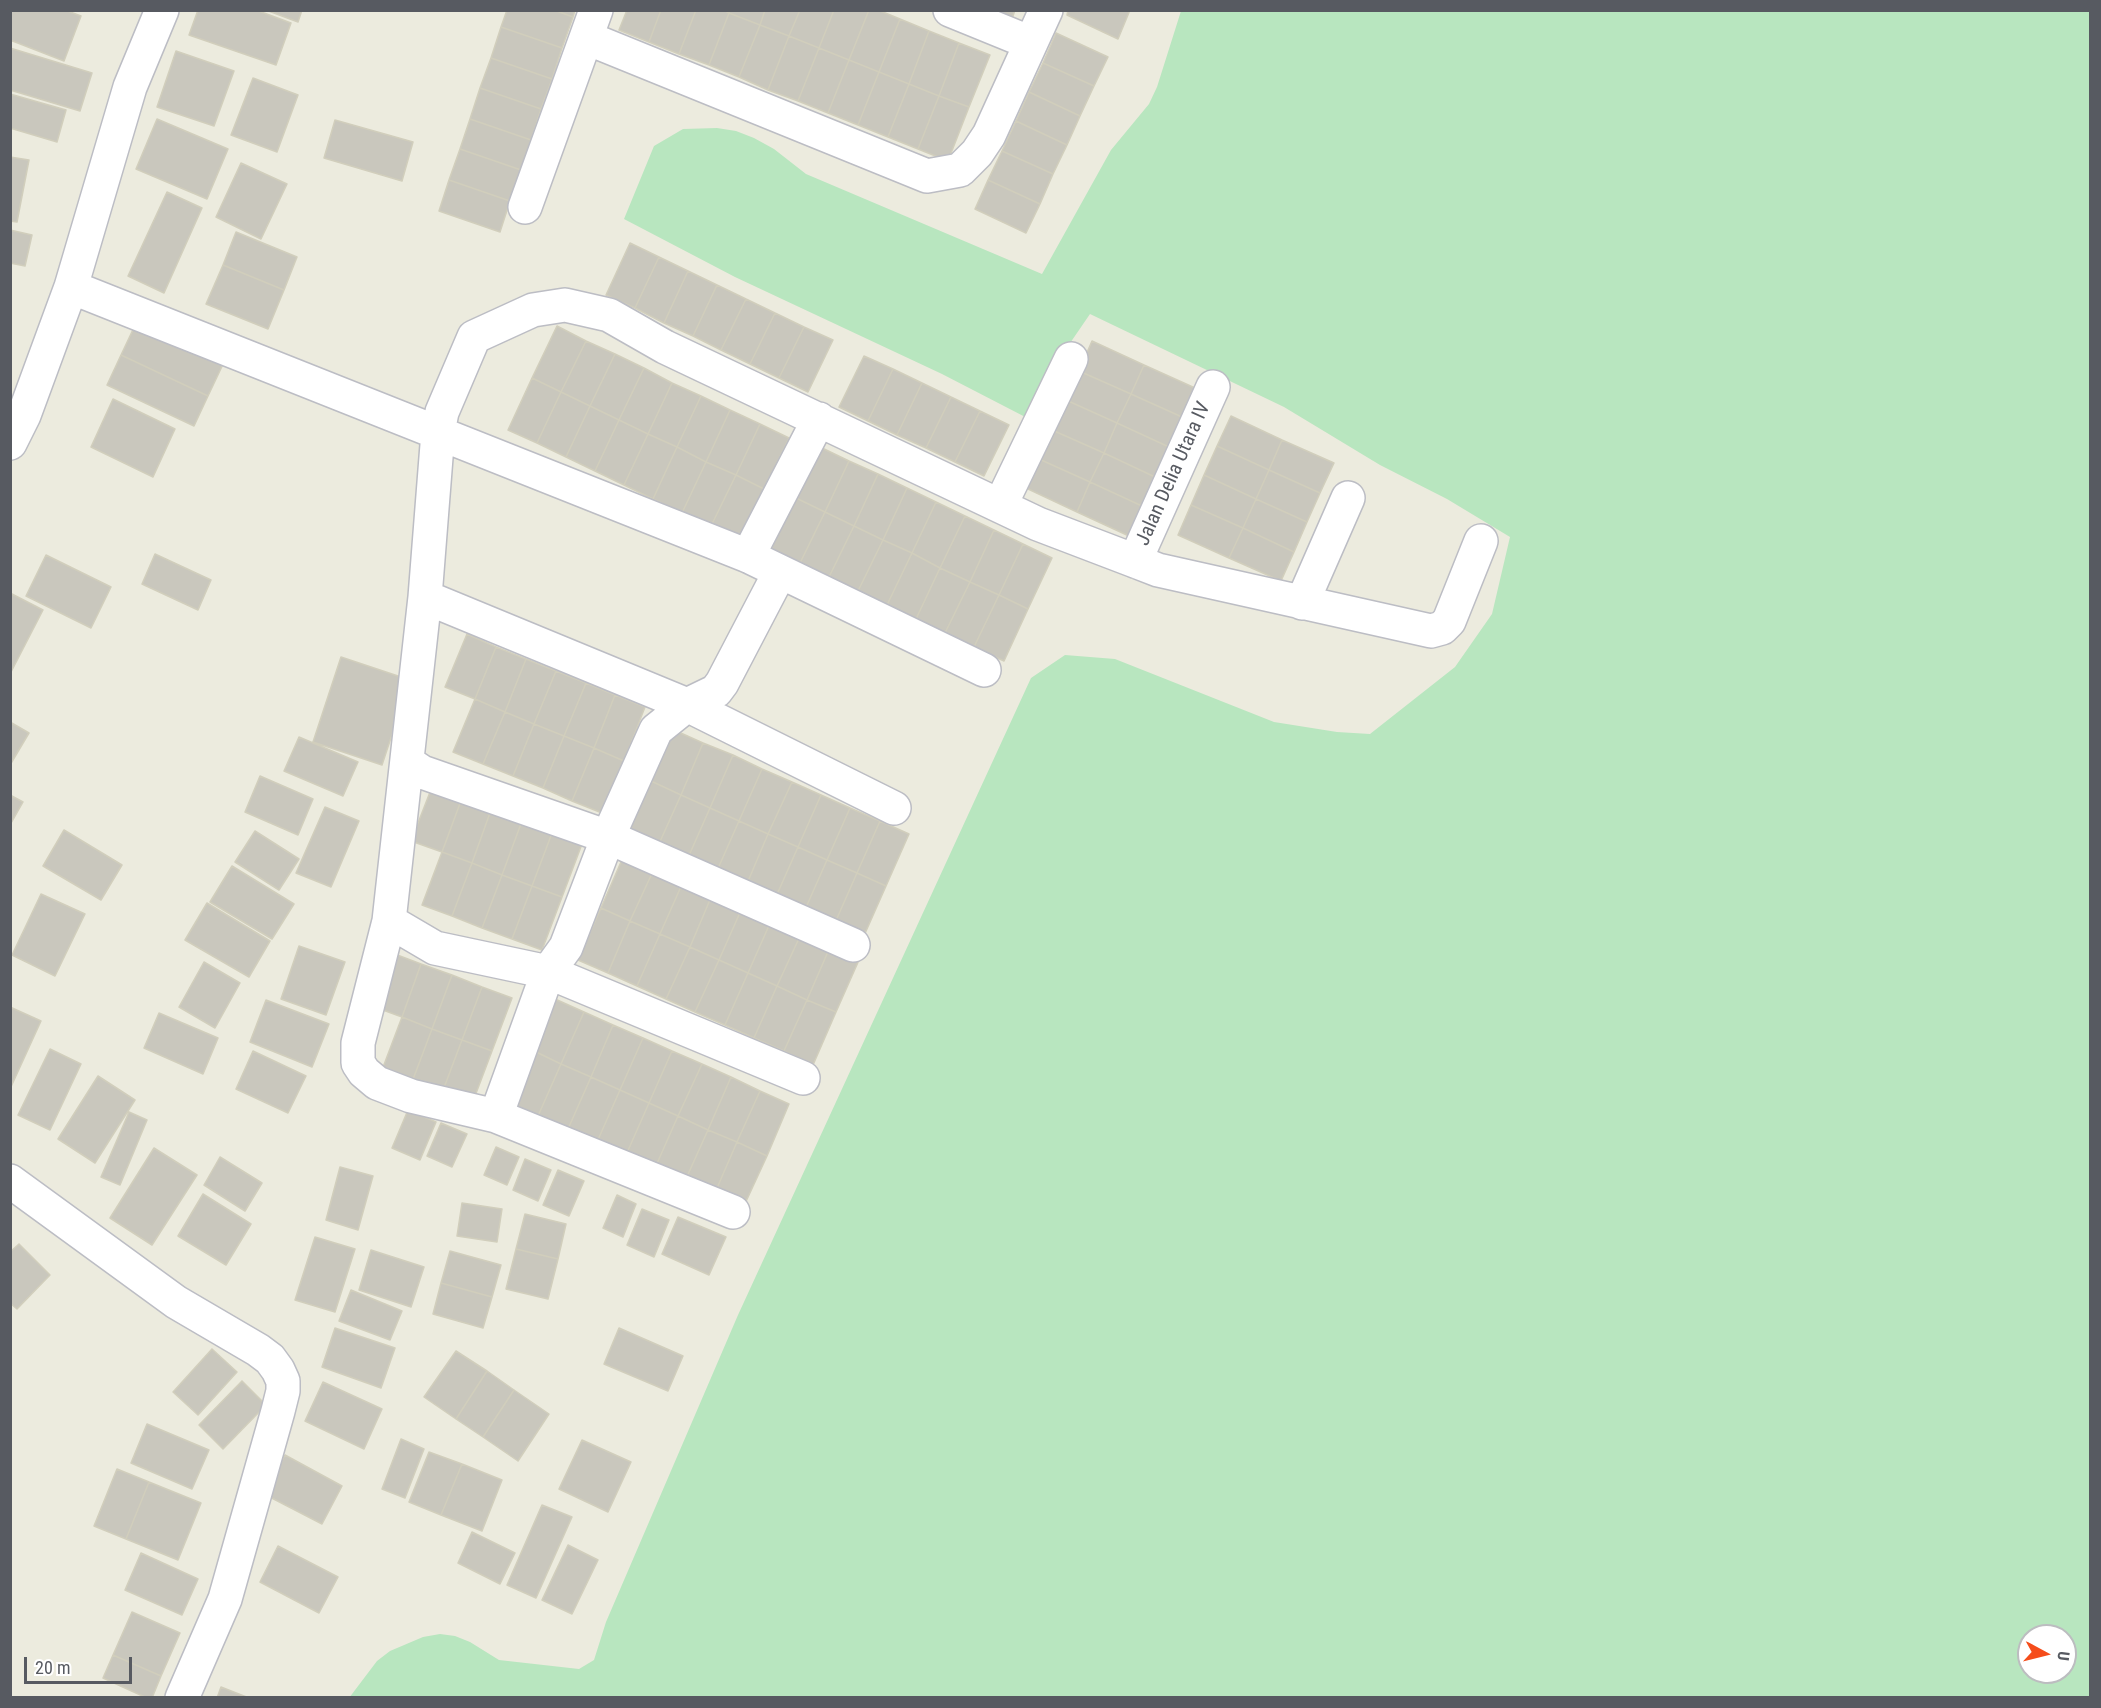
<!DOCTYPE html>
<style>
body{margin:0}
#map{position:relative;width:2101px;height:1708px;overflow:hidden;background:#ecebde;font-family:"Roboto Condensed",sans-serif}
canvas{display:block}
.frame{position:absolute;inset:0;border:12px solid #575a61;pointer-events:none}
.north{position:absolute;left:2017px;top:1624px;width:60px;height:60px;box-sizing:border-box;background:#fff;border:2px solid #bcbdc0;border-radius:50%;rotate:97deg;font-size:16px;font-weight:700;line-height:24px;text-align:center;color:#575a61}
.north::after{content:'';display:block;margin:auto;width:21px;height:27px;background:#f54d1b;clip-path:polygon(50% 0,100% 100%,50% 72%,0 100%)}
.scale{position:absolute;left:24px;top:1657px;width:108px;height:27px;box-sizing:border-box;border:3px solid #575a61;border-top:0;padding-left:8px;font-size:18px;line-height:21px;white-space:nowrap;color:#575a61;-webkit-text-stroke:4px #fff;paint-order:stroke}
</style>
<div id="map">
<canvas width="2101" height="1708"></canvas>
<div class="frame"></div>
<div class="north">U</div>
<div class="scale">20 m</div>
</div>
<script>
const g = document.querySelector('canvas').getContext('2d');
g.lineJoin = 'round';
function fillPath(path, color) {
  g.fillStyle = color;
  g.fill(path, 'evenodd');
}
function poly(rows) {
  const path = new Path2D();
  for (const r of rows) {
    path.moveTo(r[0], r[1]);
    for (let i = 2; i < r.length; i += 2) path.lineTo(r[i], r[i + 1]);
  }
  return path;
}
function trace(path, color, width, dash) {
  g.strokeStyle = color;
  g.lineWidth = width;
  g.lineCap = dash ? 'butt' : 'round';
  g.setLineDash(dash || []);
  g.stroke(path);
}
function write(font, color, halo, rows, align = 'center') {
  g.font = font + ' "Roboto Condensed",sans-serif';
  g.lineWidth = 4.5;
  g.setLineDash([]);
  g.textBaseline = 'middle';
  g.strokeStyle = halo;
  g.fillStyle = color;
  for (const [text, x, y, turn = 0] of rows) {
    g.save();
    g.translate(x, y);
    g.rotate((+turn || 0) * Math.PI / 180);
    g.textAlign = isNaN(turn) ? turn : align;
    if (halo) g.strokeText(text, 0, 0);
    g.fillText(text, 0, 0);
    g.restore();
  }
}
fillPath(poly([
 [1181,11,2090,11,2090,1697,349,1698,377,1661,390,1651,423,1637,440,1634,455,1636,470,1642,499,1660,579,1669,594,1660,606,1622,738,1315,1031,678,1065,655,1115,659,1274,722,1337,732,1370,734,1455,667,1492,614,1510,537,1447,499,1380,465,1284,407,1090,314,1053,368,1033,421,942,374,735,277,624,219,654,146,683,129,717,128,736,131,754,138,774,149,806,174,1042,274,1111,150,1149,104,1157,87],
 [2029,1636,2065,1636,2065,1672,2029,1672]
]), '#b8e6bf');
const building = poly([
 [10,10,65,10,81,16,64,61,10,40,10,10],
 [198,10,256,10,291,23,276,65,189,35,198,10],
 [266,10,302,10,298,22,266,10],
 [507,10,554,10,573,17,562,48,501,27,507,10],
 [554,10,575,10,573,17,554,10],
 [627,10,661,10,649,42,619,30,627,10],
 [661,10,696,10,679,54,649,42,661,10],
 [696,10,724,10,729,13,709,65,679,54,696,10],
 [730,10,765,10,760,25,729,13,730,10],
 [765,10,800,10,789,36,760,25,765,10],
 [800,10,834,10,819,48,789,36,800,10],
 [834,10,869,10,849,60,819,48,834,10],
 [869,10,878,10,900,19,879,72,849,60,869,10],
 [991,10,1015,10,1012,19,991,10],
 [1068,10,1130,10,1118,39,1067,15,1068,10],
 [729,13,760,25,739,77,709,65,729,13],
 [900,19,929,31,909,84,879,72,900,19],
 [760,25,789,36,768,90,739,77,760,25],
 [501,27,562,48,552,79,491,58,501,27],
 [929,31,959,43,939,96,909,84,929,31],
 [1056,33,1108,57,1094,86,1043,63,1056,33],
 [789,36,819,48,798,101,768,90,789,36],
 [959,43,990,55,969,107,939,96,959,43],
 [10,48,92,73,80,111,10,90,10,48],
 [819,48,849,60,828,113,798,101,819,48],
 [176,51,234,71,214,126,157,107,176,51],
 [491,58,552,79,541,109,480,88,491,58],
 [849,60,879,72,858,125,828,113,849,60],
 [1043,63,1094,86,1080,116,1029,92,1043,63],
 [879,72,909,84,888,137,858,125,879,72],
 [253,78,298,95,277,152,231,135,253,78],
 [909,84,939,96,918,149,888,137,909,84],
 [480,88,541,109,531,140,470,119,480,88],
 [1029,92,1080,116,1067,145,1016,121,1029,92],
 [10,94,66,110,57,142,10,128,10,94],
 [939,96,969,107,948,161,918,149,939,96],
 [157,119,228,149,207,199,136,169,157,119],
 [470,119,531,140,521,170,460,149,470,119],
 [335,120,413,142,402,181,324,158,335,120],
 [1016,121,1067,145,1053,174,1002,151,1016,121],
 [460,149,521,170,510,201,449,180,460,149],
 [1002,151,1053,174,1040,204,988,180,1002,151],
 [10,157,29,160,17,222,10,221,10,157],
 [241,163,287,184,261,239,216,217,241,163],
 [449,180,510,201,500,232,439,211,449,180],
 [988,180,1040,204,1026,233,975,209,988,180],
 [167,192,202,208,164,293,128,276,167,192],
 [10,230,32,235,25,266,10,263,10,230],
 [236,232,297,257,284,290,223,265,236,232],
 [630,243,659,257,635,308,606,295,630,243],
 [659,257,688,271,664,323,635,308,659,257],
 [223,265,284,290,268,329,206,304,223,265],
 [688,271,717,285,693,336,664,323,688,271],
 [717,285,746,299,721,350,693,336,717,285],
 [746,299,775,313,750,364,721,350,746,299],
 [775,313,804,327,779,378,750,364,775,313],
 [138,319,225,360,208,396,121,355,138,319],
 [557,326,586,341,561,392,532,378,557,326],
 [804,327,833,340,808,392,779,378,804,327],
 [586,341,615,354,590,406,561,392,586,341],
 [1092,341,1144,365,1131,394,1079,371,1092,341],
 [615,354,644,368,619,420,590,406,615,354],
 [121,355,208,396,194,426,107,385,121,355],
 [864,356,893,369,868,421,839,407,864,356],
 [1144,365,1195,388,1182,417,1131,394,1144,365],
 [644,368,672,383,648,434,619,420,644,368],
 [893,369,922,383,897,435,868,421,893,369],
 [1079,371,1131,394,1117,423,1066,400,1079,371],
 [532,378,561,392,537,443,508,430,532,378],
 [672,383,701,396,677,447,648,434,672,383],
 [922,383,951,397,926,448,897,435,922,383],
 [561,392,590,406,566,457,537,443,561,392],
 [1131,394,1182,417,1169,447,1117,423,1131,394],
 [701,396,730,410,706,462,677,447,701,396],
 [951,397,980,411,955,462,926,448,951,397],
 [113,399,175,429,153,477,91,447,113,399],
 [1066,400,1117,423,1104,453,1052,430,1066,400],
 [590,406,619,420,595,471,566,457,590,406],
 [730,410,760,424,736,475,706,462,730,410],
 [980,411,1009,425,984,476,955,462,980,411],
 [1231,416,1282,440,1269,470,1217,446,1231,416],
 [619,420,648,434,624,485,595,471,619,420],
 [1117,423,1169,447,1155,477,1104,453,1117,423],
 [760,424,789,438,764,489,736,475,760,424],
 [1052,430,1104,453,1090,482,1039,459,1052,430],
 [648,434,677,447,653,499,624,485,648,434],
 [1282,440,1334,463,1320,493,1269,470,1282,440],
 [1217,446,1269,470,1256,499,1204,475,1217,446],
 [677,447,706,462,682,513,653,499,677,447],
 [820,447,849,461,825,512,796,498,820,447],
 [1104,453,1155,477,1142,506,1090,482,1104,453],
 [1039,459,1090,482,1077,512,1026,488,1039,459],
 [849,461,878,474,854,526,825,512,849,461],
 [706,462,736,475,711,526,682,513,706,462],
 [1269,470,1320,493,1307,522,1256,499,1269,470],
 [878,474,907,488,883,540,854,526,878,474],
 [736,475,764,489,740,541,711,526,736,475],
 [1204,475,1256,499,1243,528,1191,505,1204,475],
 [1090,482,1142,506,1129,536,1077,512,1090,482],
 [907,488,936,502,912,553,883,540,907,488],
 [796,498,825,512,800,563,771,549,796,498],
 [1256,499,1307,522,1294,552,1243,528,1256,499],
 [936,502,965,516,940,568,912,553,936,502],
 [1191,505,1243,528,1229,558,1178,535,1191,505],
 [825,512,854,526,829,577,800,563,825,512],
 [965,516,994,530,970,582,940,568,965,516],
 [854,526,883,540,858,591,829,577,854,526],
 [1243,528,1294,552,1281,581,1229,558,1243,528],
 [994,530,1023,544,999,595,970,582,994,530],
 [883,540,912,553,887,605,858,591,883,540],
 [1023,544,1052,558,1028,609,999,595,1023,544],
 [912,553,940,568,916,619,887,605,912,553],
 [155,554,211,580,198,610,142,584,155,554],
 [46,555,111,587,91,628,26,596,46,555],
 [940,568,970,582,945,633,916,619,940,568],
 [970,582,999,595,974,647,945,633,970,582],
 [10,593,43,610,10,674,10,593],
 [999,595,1028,609,1004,661,974,647,999,595],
 [467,634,496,647,475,699,445,687,467,634],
 [496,647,526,659,505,712,475,699,496,647],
 [341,657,410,680,382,765,313,742,341,657],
 [526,659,556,671,534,724,505,712,526,659],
 [556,671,586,683,564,736,534,724,556,671],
 [586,683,615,695,594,748,564,736,586,683],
 [615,695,645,707,624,761,594,748,615,695],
 [475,699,505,712,483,764,453,752,475,699],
 [505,712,534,724,513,776,483,764,505,712],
 [10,722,29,733,10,765,10,722],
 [534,724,564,736,543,788,513,776,534,724],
 [674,730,703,743,681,795,651,781,674,730],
 [564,736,594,748,572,801,543,788,564,736],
 [299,737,358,762,343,796,284,771,299,737],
 [703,743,733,755,710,808,681,795,703,743],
 [594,748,624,761,602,813,572,801,594,748],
 [733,755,762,769,739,821,710,808,733,755],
 [762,769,792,782,768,834,739,821,762,769],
 [260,776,313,799,298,835,245,812,260,776],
 [651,781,681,795,658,846,628,833,651,781],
 [792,782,821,795,798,847,768,834,792,782],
 [432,787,462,798,442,852,411,841,432,787],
 [10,795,23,802,10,825,10,795],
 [681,795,710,808,687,860,658,846,681,795],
 [821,795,850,808,827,860,798,847,821,795],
 [462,798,491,810,472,863,442,852,462,798],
 [325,807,359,821,331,887,296,873,325,807],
 [710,808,739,821,716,873,687,860,710,808],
 [850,808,880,821,857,873,827,860,850,808],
 [491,810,522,821,502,875,472,863,491,810],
 [522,821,552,833,532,886,502,875,522,821],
 [739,821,768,834,746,886,716,873,739,821],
 [880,821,909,834,886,886,857,873,880,821],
 [64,830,122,865,101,900,43,866,64,830],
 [255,831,299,859,279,890,235,862,255,831],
 [552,833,582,844,562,897,532,886,552,833],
 [768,834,798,847,775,899,746,886,768,834],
 [798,847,827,860,804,912,775,899,798,847],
 [442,852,472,863,452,916,422,905,442,852],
 [624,855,654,869,630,921,601,908,624,855],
 [827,860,857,873,834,925,804,912,827,860],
 [472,863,502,875,482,928,452,916,472,863],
 [232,866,294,904,272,939,210,902,232,866],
 [654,869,683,882,660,934,630,921,654,869],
 [857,873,886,886,863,938,834,925,857,873],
 [502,875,532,886,512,939,482,928,502,875],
 [683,882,712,895,690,947,660,934,683,882],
 [532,886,562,897,542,950,512,939,532,886],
 [41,894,85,914,55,976,12,955,41,894],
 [712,895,742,908,719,960,690,947,712,895],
 [207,903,270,941,249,977,185,940,207,903],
 [601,908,630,921,608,973,578,960,601,908],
 [742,908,771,921,748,973,719,960,742,908],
 [630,921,660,934,637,986,608,973,630,921],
 [771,921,801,934,777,986,748,973,771,921],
 [660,934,690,947,666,999,637,986,660,934],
 [801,934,830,947,807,1000,777,986,801,934],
 [299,946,345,962,326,1015,281,999,299,946],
 [690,947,719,960,695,1012,666,999,690,947],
 [830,947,859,960,836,1012,807,1000,830,947],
 [392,953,421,964,402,1017,372,1006,392,953],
 [719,960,748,973,725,1025,695,1012,719,960],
 [204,962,240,983,215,1028,179,1007,204,962],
 [421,964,452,975,432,1029,402,1017,421,964],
 [748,973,777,986,754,1038,725,1025,748,973],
 [452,975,482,987,462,1040,432,1029,452,975],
 [777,986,807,1000,784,1051,754,1038,777,986],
 [482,987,512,998,492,1051,462,1040,482,987],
 [555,999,584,1012,561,1064,532,1050,555,999],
 [266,1000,329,1024,312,1067,250,1042,266,1000],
 [807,1000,836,1012,813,1065,784,1051,807,1000],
 [10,1007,41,1021,10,1089,10,1007],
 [584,1012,613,1025,591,1077,561,1064,584,1012],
 [159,1013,218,1038,203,1074,144,1048,159,1013],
 [402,1017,432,1029,412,1082,382,1070,402,1017],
 [613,1025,643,1038,620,1090,591,1077,613,1025],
 [432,1029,462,1040,442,1093,412,1082,432,1029],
 [643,1038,672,1051,649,1103,620,1090,643,1038],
 [462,1040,492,1051,472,1104,442,1093,462,1040],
 [50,1049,81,1064,50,1130,18,1115,50,1049],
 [532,1050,561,1064,538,1116,509,1103,532,1050],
 [253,1051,306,1076,288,1113,236,1089,253,1051],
 [672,1051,702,1064,678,1116,649,1103,672,1051],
 [561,1064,591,1077,568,1129,538,1116,561,1064],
 [702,1064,731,1077,708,1130,678,1116,702,1064],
 [98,1076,135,1100,95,1163,58,1139,98,1076],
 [591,1077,620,1090,597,1142,568,1129,591,1077],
 [731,1077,760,1091,737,1142,708,1130,731,1077],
 [620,1090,649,1103,626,1155,597,1142,620,1090],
 [760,1091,789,1104,767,1156,737,1142,760,1091],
 [649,1103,678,1116,655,1168,626,1155,649,1103],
 [408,1110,436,1122,420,1160,392,1148,408,1110],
 [129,1112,147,1120,120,1185,101,1177,129,1112],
 [678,1116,708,1130,685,1181,655,1168,678,1116],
 [441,1123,467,1134,452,1167,427,1156,441,1123],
 [708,1130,737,1142,714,1195,685,1181,708,1130],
 [737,1142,767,1156,743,1208,714,1195,737,1142],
 [496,1147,519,1157,507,1185,484,1175,496,1147],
 [154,1148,197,1175,152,1245,110,1218,154,1148],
 [220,1157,262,1183,245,1211,204,1185,220,1157],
 [525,1159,551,1170,538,1201,513,1190,525,1159],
 [340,1167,373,1176,358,1230,326,1220,340,1167],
 [558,1170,584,1181,569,1216,543,1205,558,1170],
 [203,1194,251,1224,226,1265,178,1236,203,1194],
 [617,1195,636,1204,623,1237,603,1228,617,1195],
 [462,1203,502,1209,497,1242,457,1236,462,1203],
 [642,1209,669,1220,654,1257,627,1245,642,1209],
 [525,1214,566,1224,558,1259,516,1249,525,1214],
 [678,1217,726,1237,709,1275,662,1254,678,1217],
 [315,1237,355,1249,335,1312,295,1300,315,1237],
 [19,1244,50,1275,17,1309,10,1303,10,1252,19,1244],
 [516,1249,558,1259,548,1299,506,1289,516,1249],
 [371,1250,424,1267,411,1307,359,1290,371,1250],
 [450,1251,501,1265,492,1297,441,1283,450,1251],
 [441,1283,492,1297,483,1328,433,1314,441,1283],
 [351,1290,402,1311,390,1340,339,1321,351,1290],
 [335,1328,395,1348,381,1388,322,1367,335,1328],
 [619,1328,683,1356,668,1391,604,1364,619,1328],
 [212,1349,237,1372,198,1415,173,1392,212,1349],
 [456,1351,487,1371,456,1419,424,1397,456,1351],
 [487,1371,514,1390,483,1437,456,1419,487,1371],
 [242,1381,266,1405,223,1449,199,1425,242,1381],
 [323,1382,382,1409,364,1449,305,1421,323,1382],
 [514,1390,549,1414,518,1461,483,1437,514,1390],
 [147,1424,209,1450,192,1489,131,1463,147,1424],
 [401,1439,424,1449,405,1498,382,1489,401,1439],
 [582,1440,631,1462,608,1512,559,1489,582,1440],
 [429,1452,462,1464,441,1515,409,1502,429,1452],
 [285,1455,342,1486,322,1524,264,1494,285,1455],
 [462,1464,502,1480,482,1531,441,1515,462,1464],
 [117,1469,149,1482,126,1539,94,1526,117,1469],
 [149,1482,201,1503,178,1560,126,1539,149,1482],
 [542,1505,572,1517,536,1598,507,1585,542,1505],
 [472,1532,515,1553,500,1584,458,1563,472,1532],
 [568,1545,598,1560,572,1614,542,1600,568,1545],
 [278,1546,338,1577,319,1613,260,1582,278,1546],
 [141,1553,198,1579,182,1615,125,1590,141,1553],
 [132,1612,180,1633,161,1676,113,1655,132,1612],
 [113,1655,161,1676,152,1698,147,1698,103,1678,113,1655],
 [221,1687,249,1698,217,1698,221,1687]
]);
fillPath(building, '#c9c7bd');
trace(building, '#d1cebc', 1.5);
const minor = poly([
 [950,10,1031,43],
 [587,38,927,176,960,170,977,153,989,135,1046,10],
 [525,207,596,10],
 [71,287,748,556,984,670],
 [10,443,24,415,71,287,130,87,162,10],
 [1000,506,1071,359],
 [748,556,819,419],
 [1135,561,1213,387],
 [425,597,389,921,358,1043,358,1063,364,1072,377,1083,411,1096,496,1116,733,1212],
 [1302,603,1348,498],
 [407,762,422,772,608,837,853,945],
 [894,808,687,705,425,597,438,432,442,412,474,337,533,310,565,305,609,315,665,347,1038,524,1135,561,1158,570,1431,631,1442,628,1449,621,1481,541],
 [389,921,435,948,548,972,803,1078],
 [496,1116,548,972,566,947,608,837,656,730,687,705,716,691,722,683,780,572],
 [10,1181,176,1302,258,1350,270,1359,278,1370,283,1381,283,1391,278,1411,225,1599,182,1698]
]);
trace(minor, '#bcbdc4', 36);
trace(minor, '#fff', 33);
write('20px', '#575a61', '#fff', [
 ["Jalan Delia Utara IV",1174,474,-66]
]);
</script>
